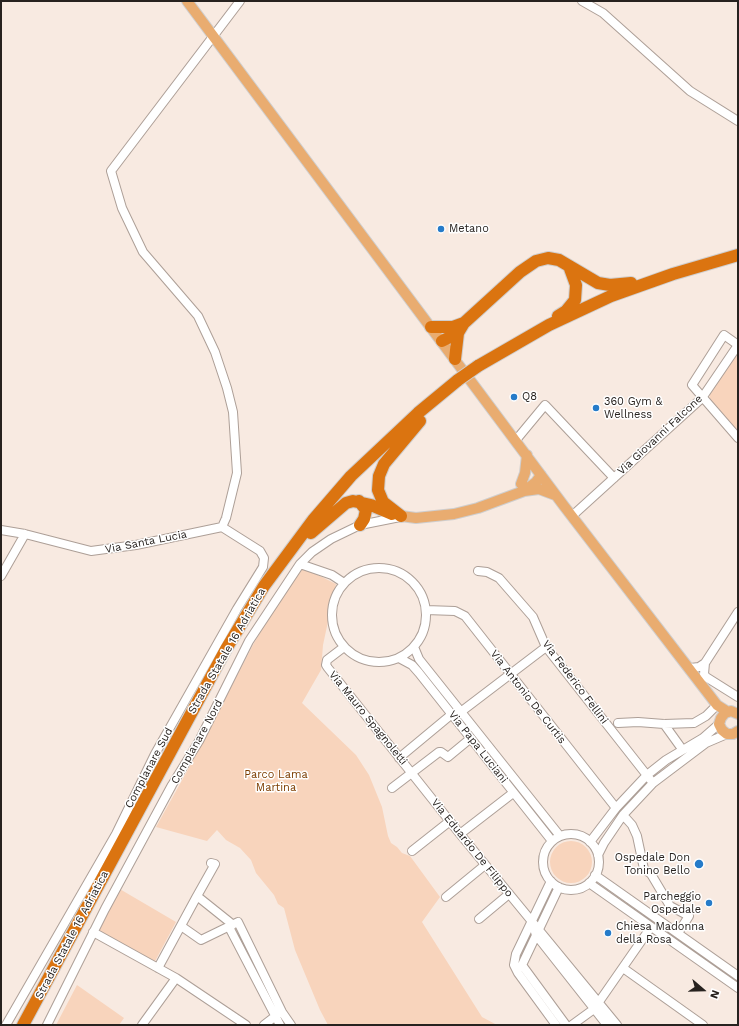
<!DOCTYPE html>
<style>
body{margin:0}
#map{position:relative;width:739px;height:1026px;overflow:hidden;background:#f8eae1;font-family:"Work Sans",sans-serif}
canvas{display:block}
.frame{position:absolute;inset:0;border:2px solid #27221f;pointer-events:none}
.north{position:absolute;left:683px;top:970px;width:40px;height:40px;-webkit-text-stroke:3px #fff;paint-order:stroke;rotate:110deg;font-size:11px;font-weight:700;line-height:16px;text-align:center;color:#27221f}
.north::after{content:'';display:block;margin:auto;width:14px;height:18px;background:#27221f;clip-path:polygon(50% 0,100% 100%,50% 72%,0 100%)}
</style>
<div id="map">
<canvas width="739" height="1026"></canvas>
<div class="frame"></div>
<div class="north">N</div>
</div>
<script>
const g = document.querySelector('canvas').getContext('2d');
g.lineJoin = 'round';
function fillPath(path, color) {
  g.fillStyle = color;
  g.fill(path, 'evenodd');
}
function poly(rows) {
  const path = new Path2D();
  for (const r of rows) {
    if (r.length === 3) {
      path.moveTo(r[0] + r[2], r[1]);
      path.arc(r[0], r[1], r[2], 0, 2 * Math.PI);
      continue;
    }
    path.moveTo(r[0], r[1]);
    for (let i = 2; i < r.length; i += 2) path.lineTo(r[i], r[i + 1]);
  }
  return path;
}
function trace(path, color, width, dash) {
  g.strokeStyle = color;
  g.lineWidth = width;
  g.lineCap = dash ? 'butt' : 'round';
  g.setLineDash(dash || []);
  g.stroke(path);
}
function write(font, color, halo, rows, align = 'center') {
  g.font = font + ' "Work Sans",sans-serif';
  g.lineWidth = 3;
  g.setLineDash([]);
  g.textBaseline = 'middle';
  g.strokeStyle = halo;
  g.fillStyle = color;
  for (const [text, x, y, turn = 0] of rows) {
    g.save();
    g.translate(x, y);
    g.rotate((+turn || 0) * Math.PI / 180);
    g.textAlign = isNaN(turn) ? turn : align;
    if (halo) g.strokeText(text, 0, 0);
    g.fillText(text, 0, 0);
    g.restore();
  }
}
fillPath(poly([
 [738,352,738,432,737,432,709,401,710,394],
 [302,567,336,584,323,645,321,670,302,703,356,755,369,775,382,807,388,836,391,843,397,847,402,853,410,856,440,897,422,922,482,1017,497,1025,328,1025,320,1010,295,950,284,908,278,904,274,895,256,873,251,860,240,848,226,840,217,830,207,841,156,827,196,755,254,643,276,605],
 [571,862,21],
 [118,888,176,922,153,965,94,933],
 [77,985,124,1018,119,1025,56,1025]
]), '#f8d4bc');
const minor = poly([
 [582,1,603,13,690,91,738,121],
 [738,345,724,335,692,385,738,438],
 [516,440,545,405,614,478],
 [572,516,702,398,738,345],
 [222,527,226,518,237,473,233,412,227,388,215,352,198,316,143,252,122,208,111,171,240,1],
 [1,530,25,534,91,551,136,545,222,527],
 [300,564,332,575,344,583],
 [379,615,47],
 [478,571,487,572,499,578,533,617,546,647,653,783],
 [1,576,25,534],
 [426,610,455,611,465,616,616,808],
 [344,647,327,660,326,665,328,668,460,834,617,1025],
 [414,647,419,659,560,836],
 [399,658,412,665,419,673,552,841],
 [705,663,704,674,706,677,738,697],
 [690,668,699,667,705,663,738,612],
 [458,714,546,647],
 [618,723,638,722,664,724,694,723,706,716,717,705],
 [664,724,682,749],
 [399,758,452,714],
 [392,788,439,752,441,752,448,757,471,738],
 [623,815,632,825,637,836,644,869,651,874,670,906,689,916,678,933],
 [460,834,513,793],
 [571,862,28],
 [590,842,616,808,647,775,666,760,703,738,719,724],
 [412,851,450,821],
 [598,855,604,843,623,815,653,783,706,743,727,734],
 [595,875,738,976],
 [551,881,516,954,514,965,518,973,556,1025],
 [589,883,738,988],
 [197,896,215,864,211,863],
 [446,897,485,865],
 [479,919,509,894],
 [232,924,230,929,280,1025],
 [533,925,536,935,607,1025],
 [181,926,201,940,238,922,282,1012,291,1025],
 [93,932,176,978,246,1025],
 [522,965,559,887],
 [522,965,566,1025],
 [158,968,197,896,232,924],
 [623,968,703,1025],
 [6,1025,116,834,155,754,237,609,263,567,264,558,260,551,222,527],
 [47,1025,105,909,172,785,199,741,249,641,300,564,312,552,331,539,360,525,400,517],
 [142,1025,176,978],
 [264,1025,277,1015],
 [572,1025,594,1009,651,927]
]);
const major = poly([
 [187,1,564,506,717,705,728,712],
 [521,484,525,473,527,455],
 [524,491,539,489,555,495],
 [401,516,416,518,454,514,478,508,524,491,536,482,541,475],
 [738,714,731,711,725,713,721,718,719,724,722,730,727,734,733,734,738,731]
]);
const highway = poly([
 [558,316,566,311,575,300,576,285,569,266],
 [431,327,453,327,464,323],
 [442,341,458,333],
 [455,359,458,333,464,323,520,272,536,261,548,258,559,260,598,283,610,285,631,283],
 [478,366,549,325,611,296,673,274,738,255],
 [359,501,366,510,364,519,360,525],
 [401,516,383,502,378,490,379,476,384,464,420,421],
 [311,533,346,503,353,501,371,505,392,514],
 [23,1025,226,649,264,586,313,520,351,476,418,413,458,380]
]);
trace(minor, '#ad9f97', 10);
trace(major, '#cfcece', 12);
trace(highway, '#cfcece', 14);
trace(minor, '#fff', 8);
trace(major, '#e9ac70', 10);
trace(highway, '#db7410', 12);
const highwayBridge = poly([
 [458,380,478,366]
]);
trace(highwayBridge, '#cfcece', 14, []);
trace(highwayBridge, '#db7410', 12);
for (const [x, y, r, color] of [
 [441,229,4,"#257bc9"],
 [514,397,4,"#257bc9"],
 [596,408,4,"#257bc9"],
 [699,864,5,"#257bc9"],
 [709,903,4,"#257bc9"],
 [608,933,4,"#257bc9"]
]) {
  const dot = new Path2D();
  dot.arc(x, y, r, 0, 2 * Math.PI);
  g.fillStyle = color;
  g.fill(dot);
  trace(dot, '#fff', 1.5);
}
write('11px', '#27221f', '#fff', [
 ["Metano",449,229],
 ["Q8",522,397],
 ["360 Gym &",604,402],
 ["Wellness",604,415],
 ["Ospedale Don",690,858,"right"],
 ["Tonino Bello",690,871,"right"],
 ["Parcheggio",701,897,"right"],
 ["Ospedale",701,910,"right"],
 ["Chiesa Madonna",616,927],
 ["della Rosa",616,940]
], 'left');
write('11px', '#27221f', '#fff', [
 ["Via Giovanni Falcone",660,435,-43],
 ["Via Santa Lucia",146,542,-11],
 ["Strada Statale 16 Adriatica",227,651,-60],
 ["Via Federico Fellini",575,682,53],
 ["Via Antonio De Curtis",528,697,52],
 ["Via Mauro Spagnoletti",368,718,51],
 ["Complanare Nord",197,742,-61],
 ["Via Papa Luciani",478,747,52],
 ["Complanare Sud",149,768,-62],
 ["Via Eduardo De Filippo",472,848,51],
 ["Strada Statale 16 Adriatica",72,935,-62]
]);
write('11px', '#7c3d00', '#fff', [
 ["Parco Lama",276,775],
 ["Martina",276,788]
]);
</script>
